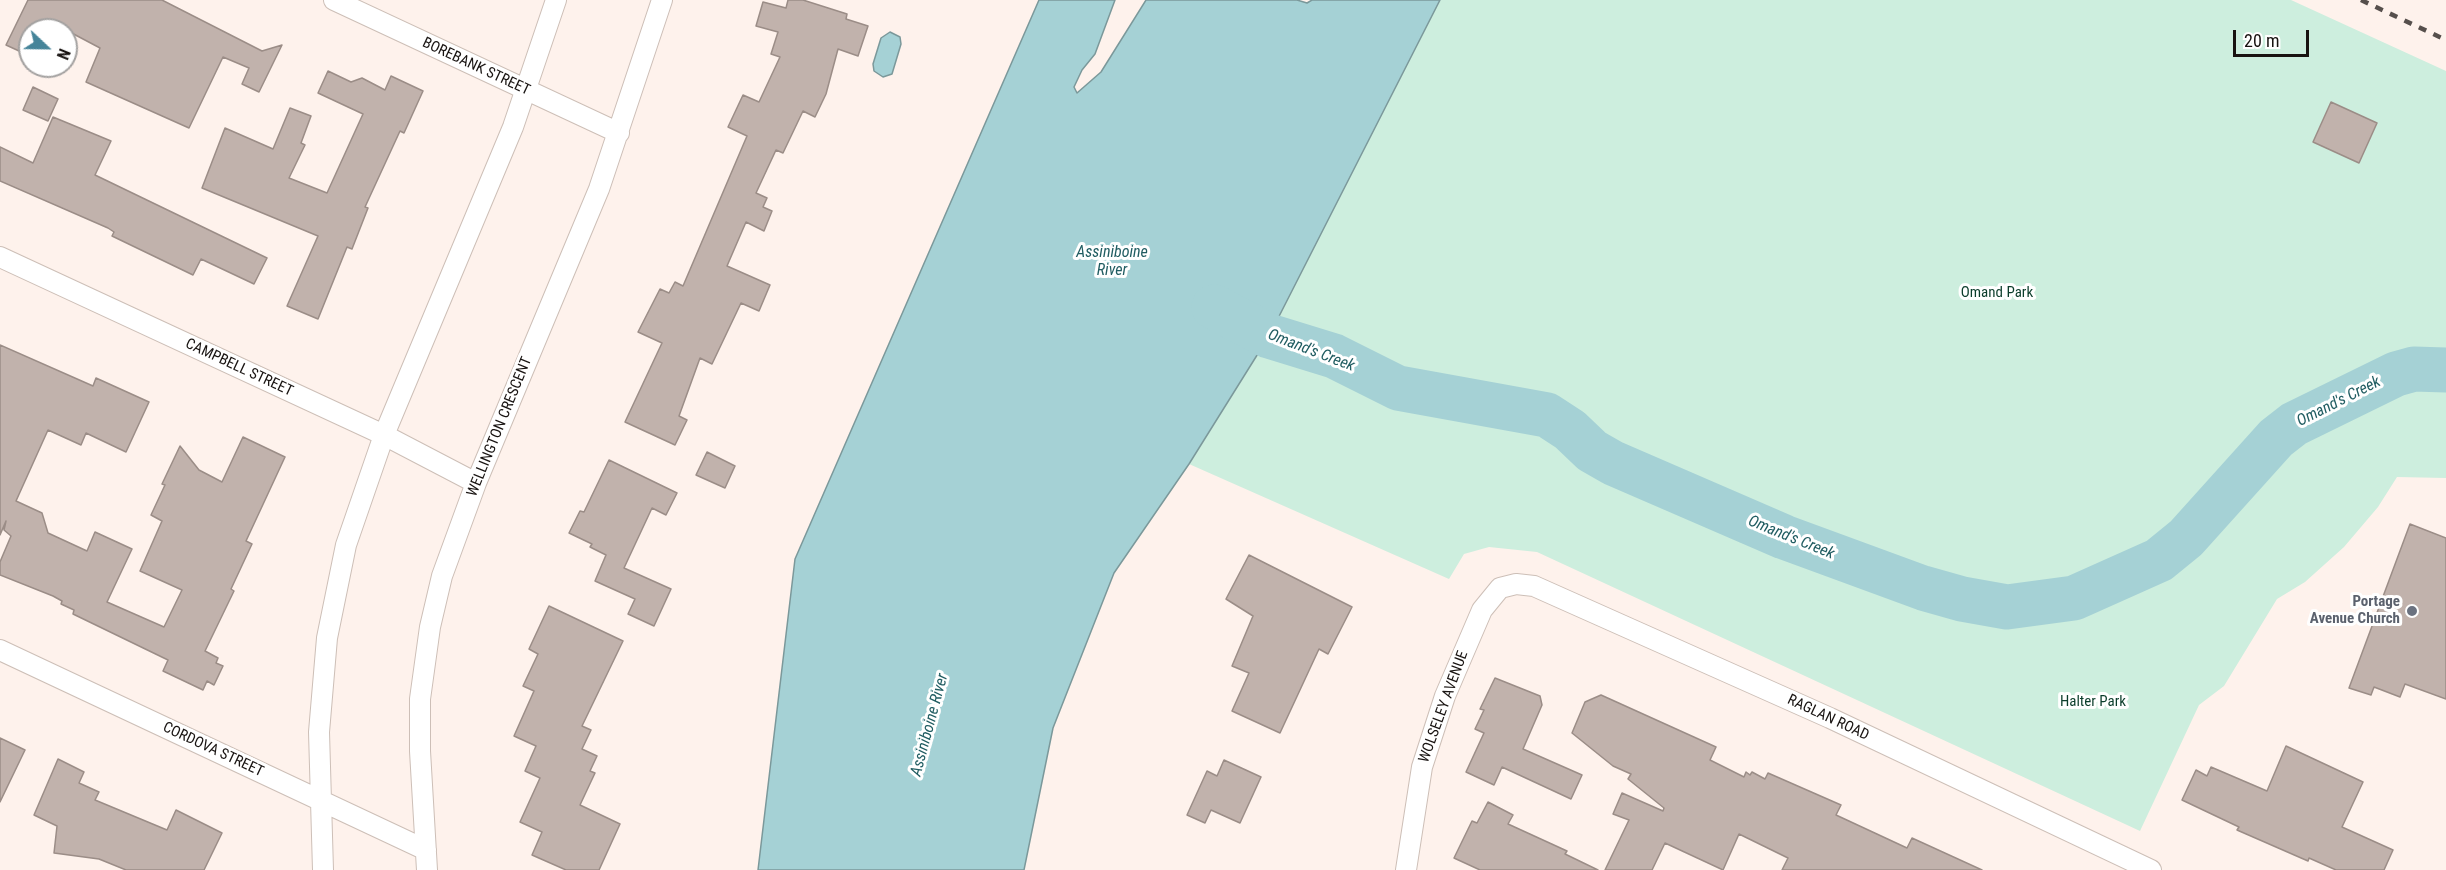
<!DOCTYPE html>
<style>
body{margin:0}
#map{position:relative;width:2446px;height:870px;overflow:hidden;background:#fef2ec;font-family:"Roboto Condensed",sans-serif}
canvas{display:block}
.north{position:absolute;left:18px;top:18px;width:60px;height:60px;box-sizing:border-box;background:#fff;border:2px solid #a3a1a0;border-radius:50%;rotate:112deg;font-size:16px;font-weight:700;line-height:24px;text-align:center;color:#181311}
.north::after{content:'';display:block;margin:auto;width:21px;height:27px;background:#458499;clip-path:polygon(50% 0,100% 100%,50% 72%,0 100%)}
.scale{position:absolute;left:2233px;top:30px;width:76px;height:27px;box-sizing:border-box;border:3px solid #181311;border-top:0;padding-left:8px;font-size:18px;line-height:21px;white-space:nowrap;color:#181311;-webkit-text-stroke:4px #fff;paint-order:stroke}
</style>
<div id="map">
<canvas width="2446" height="870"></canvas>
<div class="north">N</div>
<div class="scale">20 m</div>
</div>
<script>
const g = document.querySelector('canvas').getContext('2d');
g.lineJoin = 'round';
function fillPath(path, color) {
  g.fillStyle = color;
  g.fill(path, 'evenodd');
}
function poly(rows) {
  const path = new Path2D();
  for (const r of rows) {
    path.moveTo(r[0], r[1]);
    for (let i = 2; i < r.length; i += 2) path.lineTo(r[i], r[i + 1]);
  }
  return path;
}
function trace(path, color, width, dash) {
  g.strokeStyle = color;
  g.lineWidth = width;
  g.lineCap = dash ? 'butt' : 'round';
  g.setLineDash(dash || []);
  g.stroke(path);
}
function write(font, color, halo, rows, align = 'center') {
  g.font = font + ' "Roboto Condensed",sans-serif';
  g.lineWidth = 6;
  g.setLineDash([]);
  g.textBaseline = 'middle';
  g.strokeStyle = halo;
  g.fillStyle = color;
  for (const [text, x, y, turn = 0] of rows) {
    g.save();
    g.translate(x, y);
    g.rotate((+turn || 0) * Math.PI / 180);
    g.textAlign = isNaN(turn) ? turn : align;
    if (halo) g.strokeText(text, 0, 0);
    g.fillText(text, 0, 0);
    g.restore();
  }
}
fillPath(poly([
 [1440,0,2291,0,2446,71,2446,363,2404,360,2369,370,2286,407,2259,434,2212,497,2195,511,2179,529,2163,535,2138,559,2112,573,2068,587,2012,595,1881,566,1762,507,1631,455,1619,481,1766,543,1943,608,1978,615,2018,615,2092,603,2171,564,2209,531,2273,459,2323,425,2367,405,2397,387,2421,380,2446,384,2446,478,2397,477,2378,507,2344,547,2305,582,2277,599,2224,686,2199,705,2140,831,1537,552,1489,547,1464,554,1449,579,1189,464,1269,336]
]), '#cdeede');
const water = poly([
 [1039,0,1115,0,1095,54,1082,70,1074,87,1077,93,1101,72,1146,0,1297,0,1307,3,1312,0,1440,0,1269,336,1189,464,1114,573,1053,728,1024,870,758,870,795,559,1039,0],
 [890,32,900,37,901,44,892,74,883,77,874,71,873,64,881,38,890,32]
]);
fillPath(water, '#a5d1d5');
trace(water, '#7b989a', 1.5);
trace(poly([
 [1214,307,1269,336,1334,356,1398,388,1547,415,1570,430,1592,451,1613,463,1784,537,1923,588,1962,599,2007,607,2074,598,2159,560,2186,538,2276,438,2294,424,2396,374,2414,369,2446,370]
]), '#a5d1d5', 45);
const building = poly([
 [28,0,162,0,262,51,282,45,259,92,242,84,249,68,223,57,189,128,86,82,100,48,66,30,30,30,30,56,6,45,28,0],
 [788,0,803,0,847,14,846,19,868,26,858,56,838,49,826,94,815,117,803,111,783,153,776,150,756,193,767,198,763,207,772,211,764,231,746,222,727,266,770,285,759,311,741,303,712,364,700,358,679,416,687,420,675,445,625,422,662,343,638,332,660,289,669,293,675,282,683,286,747,136,728,127,743,95,759,102,780,57,771,54,778,32,756,26,763,2,786,8,788,0],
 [328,71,351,82,362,78,385,90,391,76,423,91,404,133,400,131,365,207,368,208,352,249,347,247,318,319,287,306,318,236,202,188,225,128,273,149,290,108,311,116,301,143,305,145,289,178,327,193,363,114,318,93,328,71],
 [33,87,58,99,48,121,23,110,33,87],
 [2331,102,2377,123,2359,163,2313,142,2331,102],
 [53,117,111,141,95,175,267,258,254,284,201,259,193,275,112,236,114,232,108,228,0,181,0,147,33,163,53,117],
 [0,345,93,386,96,378,149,402,126,452,86,433,81,445,48,430,16,501,42,513,48,533,87,551,95,532,132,549,107,602,164,627,182,590,140,571,162,521,151,515,165,485,162,484,180,446,199,470,222,482,243,437,285,457,246,541,252,544,231,589,234,591,205,651,218,658,216,663,223,666,214,685,207,681,203,690,163,671,168,660,73,614,74,610,61,604,62,601,53,596,0,575,0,562,11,536,4,530,6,521,0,535,0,345],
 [707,452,735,466,725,488,696,475,707,452],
 [609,460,677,493,666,515,652,508,624,568,671,589,654,626,628,614,635,599,595,581,606,555,590,547,592,544,569,533,580,511,584,512,609,460],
 [2410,524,2446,538,2446,699,2405,684,2400,697,2374,687,2371,695,2349,688,2410,524],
 [1249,555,1352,607,1328,654,1319,649,1280,733,1232,711,1249,673,1232,666,1253,616,1226,599,1249,555],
 [549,606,623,641,582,726,591,730,582,749,597,756,590,771,595,773,580,805,620,824,599,870,566,870,532,855,542,832,520,822,540,778,525,771,536,746,514,736,534,691,523,686,538,654,529,649,549,606],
 [1495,678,1540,696,1542,705,1523,749,1582,775,1571,799,1502,767,1494,785,1466,772,1484,733,1475,729,1484,710,1480,709,1495,678],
 [1601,695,1716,747,1710,760,1744,777,1746,772,1750,775,1752,772,1765,779,1768,773,1841,805,1836,815,1907,848,1912,838,1982,870,1782,870,1788,858,1739,834,1723,870,1665,843,1652,870,1605,870,1629,820,1613,814,1622,793,1663,811,1664,808,1628,779,1631,774,1613,766,1572,733,1585,702,1601,695],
 [0,738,25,750,0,802,0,738],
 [2286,746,2363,782,2342,827,2393,850,2384,870,2336,870,2309,858,2308,861,2237,830,2239,827,2182,800,2196,770,2207,776,2211,767,2267,791,2286,746],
 [58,759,84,772,79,783,99,792,95,800,167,830,176,810,222,833,204,870,126,870,99,859,54,853,57,826,34,815,58,759],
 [1224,760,1261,777,1240,823,1211,810,1205,823,1187,815,1207,771,1217,776,1224,760],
 [1488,802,1513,815,1508,824,1567,851,1565,854,1598,870,1480,870,1454,858,1472,821,1477,823,1488,802]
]);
fillPath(building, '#c1b2ac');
trace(building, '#9b8d87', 1.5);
const street = poly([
 [334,0,619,133],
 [0,257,384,435,476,483],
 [0,650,426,850],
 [323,870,319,732,327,638,346,545,384,435,513,127,556,0],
 [427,870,420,751,420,699,430,627,442,576,476,483,599,189,662,0],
 [1406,870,1422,767,1445,696,1482,610,1500,588,1516,584,1534,586,1830,718,2151,870]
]);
trace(street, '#cdbfb7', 22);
trace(street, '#fff', 20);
trace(poly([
 [2361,0,2446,40]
]), '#564f4c', 4.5, [8, 8]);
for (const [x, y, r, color] of [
 [2412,611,6,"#6b7280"]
]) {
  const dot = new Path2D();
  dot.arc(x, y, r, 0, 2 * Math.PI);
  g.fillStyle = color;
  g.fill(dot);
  trace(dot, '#fff', 2);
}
write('15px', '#181311', '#fff', [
 ["BOREBANK STREET",476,67,25],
 ["CAMPBELL STREET",239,368,25],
 ["WELLINGTON CRESCENT",500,427,-68],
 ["WOLSELEY AVENUE",1444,707,-70],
 ["RAGLAN ROAD",1828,718,25],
 ["CORDOVA STREET",213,750,25]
]);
write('15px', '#0b3d2b', '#fff', [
 ["Omand Park",1997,293],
 ["Halter Park",2093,702]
]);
write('bold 15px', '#5b616d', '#fff', [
 ["Portage",2400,602],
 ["Avenue Church",2400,619]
], 'right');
write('italic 16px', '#215d62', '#fff', [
 ["Assiniboine",1112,253],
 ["River",1112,271],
 ["Omand's Creek",1311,351,21],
 ["Omand's Creek",2339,402,-27],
 ["Omand's Creek",1791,538,22],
 ["Assiniboine River",930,725,-75]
]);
</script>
